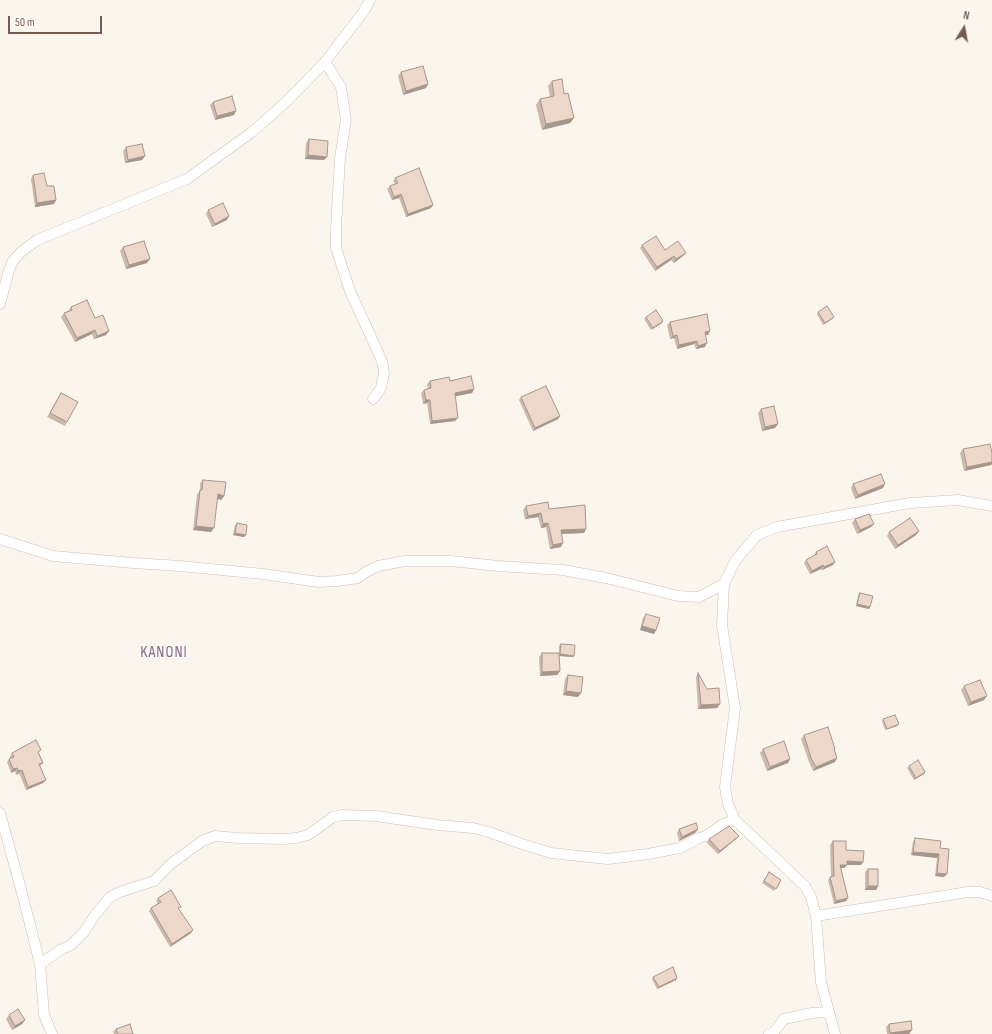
<!DOCTYPE html>
<html>
<head>
<meta charset="utf-8">
<style>
	body { margin:0 }
	#map { position:relative; width:992px; height:1034px; overflow:hidden; background:#fbf6ed; font-family:"Sofia Sans Condensed",sans-serif }
	canvas { display:block }
	.north { position:absolute; left:944px; top:8px; width:40px; height:40px; -webkit-text-stroke:3px #fdfaf3; paint-order:stroke; rotate:11deg; font-size:11px; font-weight:700; line-height:16px; text-align:center; color:#745e52 }
	.north::after { content:''; display:block; margin:auto; width:14px; height:18px; background:#745e52; clip-path:polygon(50% 0,100% 100%,50% 72%,0 100%) }
	.scale { position:absolute; left:8px; top:16px; width:94px; height:18px; box-sizing:border-box; border:2px solid #745e52; border-top:0; padding-left:5px; font-size:12px; line-height:14px; white-space:nowrap; color:#745e52; -webkit-text-stroke:3px #fdfaf3; paint-order:stroke }
</style>
</head>
<body>
<div id="map">
<canvas width="992" height="1034"></canvas>
<div class="north">N</div>
<div class="scale">50 m</div>
</div>
<script>
const ctx = document.querySelector('canvas').getContext('2d');
ctx.lineJoin = 'round';
const toPath = rows => new Path2D(rows.map(r => 'M' + r).join(''));
function stroke(path, color, width, dash) { ctx.strokeStyle = color; ctx.lineWidth = width; ctx.lineCap = dash ? 'butt' : 'round'; ctx.setLineDash(dash || []); ctx.stroke(path); }
function paint(path, color) { ctx.fillStyle = color; ctx.fill(path, 'evenodd'); }
function label(font, color, halo, rows, align = 'center') {
  ctx.font = font + ' "Sofia Sans Condensed",sans-serif'; ctx.lineWidth = 3; ctx.setLineDash([]); ctx.textBaseline = 'middle'; ctx.strokeStyle = halo; ctx.fillStyle = color; for (const [text, x, y, turn = 0] of rows) {
    ctx.save(); ctx.translate(x, y); ctx.rotate((+turn || 0) * Math.PI / 180); ctx.textAlign = isNaN(turn) ? turn : align; if (halo) ctx.strokeText(text, 0, 0); ctx.fillText(text, 0, 0); ctx.restore();
  }
}
const street = toPath([
	[325,62,341,87,346,120,340,158,336,229,336,248,350,291,382,361,384,373,381,388,373,399],
	[0,304,9,270,13,261,21,252,37,240,187,179,252,132,286,102,325,62,364,11,370,0],
	[0,539,53,556,133,563,180,566,263,574,319,582,337,581,358,578,366,572,378,566,405,561,451,561,498,566,563,570,606,578,678,596,699,597,724,584],
	[0,813,22,893,40,964,44,1015,52,1034],
	[816,916,968,892,980,892,992,896],
	[40,964,62,949,71,945,84,932,95,915,110,897,120,892,154,881,172,863,190,850,202,841,215,836,237,838,284,839,296,838,308,835,333,817,342,815,376,816,437,825,473,828,489,832,519,843,551,853,608,859,648,854,680,848,699,838,706,836,723,824,735,820],
	[769,1034,774,1032,784,1019,812,1013,828,1012],
	[835,1034,821,982,816,916,811,897,805,886,735,820,728,804,725,787,735,708,722,625,724,584,735,561,757,535,777,527,910,503,958,500,992,506]
]);
stroke(street, '#ccbeb3', 11);
stroke(street, '#fff', 10);
paint(toPath([
	[401,72,428,84,426,88,403,95,398,76],
	[552,81,564,94,574,118,570,123,542,130,536,105,540,99,550,97,548,86],
	[213,102,234,115,215,120,210,105],
	[309,139,324,160,305,159,306,143],
	[126,147,145,156,142,160,125,163,123,151],
	[33,175,47,186,56,200,54,204,35,207,31,179],
	[395,178,431,208,406,217,399,198,392,200,387,189,390,186,395,184,393,181],
	[208,210,227,220,212,227,206,214],
	[642,245,665,250,683,256,674,263,671,260,655,271,640,248],
	[123,247,147,263,126,269,120,251],
	[71,307,95,318,109,331,106,335,94,339,92,334,75,342,61,317,64,313,68,311],
	[818,312,834,317,832,319,823,325,817,314],
	[646,317,663,321,662,323,651,330,644,319],
	[670,322,708,335,705,335,705,347,696,349,694,344,677,349,674,338,670,339,667,325],
	[430,381,450,381,474,389,472,393,455,396,455,421,430,424,427,403,423,404,421,393,424,390,428,389,427,384],
	[61,393,67,422,65,426,47,417],
	[521,397,558,419,533,431,519,400],
	[761,409,778,424,775,428,762,431,758,413],
	[963,449,992,462,992,464,991,465,964,471,960,453],
	[203,480,224,496,221,500,217,499,211,532,193,530,197,494,200,491,200,483],
	[853,484,883,488,855,499,851,488],
	[526,506,549,509,586,529,584,533,561,534,561,547,550,549,546,527,541,528,538,517,525,519,523,510],
	[855,519,871,527,857,534,852,523],
	[237,523,244,537,233,535,235,525],
	[919,531,916,535,895,549,887,536,889,532],
	[816,552,833,565,822,570,821,569,810,574,804,563,806,560,814,556],
	[860,593,870,607,869,609,856,606,858,595],
	[646,614,656,630,654,634,640,630,643,618],
	[561,644,574,656,573,657,559,656,560,671,557,675,540,676,539,657,542,653,559,653,559,646],
	[698,673,717,708,698,709,696,677],
	[568,675,578,697,563,695,565,679],
	[964,686,984,700,968,706,961,690],
	[883,719,897,726,885,730,882,721],
	[804,735,835,749,834,750,835,762,813,771,809,762,801,739],
	[763,749,790,759,788,763,767,771,760,753],
	[12,753,39,753,43,763,40,766,43,783,26,790,19,773,16,775,15,771,11,773,7,762,9,759,10,758,10,757],
	[909,766,924,774,914,780,907,768],
	[679,829,698,829,695,833,679,841,677,833],
	[739,836,736,839,718,854,707,843,709,839],
	[915,838,940,848,944,877,935,876,937,858,911,855,913,842],
	[833,841,863,862,861,865,847,865,844,868,841,868,848,898,846,901,834,904,828,880,830,877,831,876,830,845],
	[868,869,878,886,876,890,865,890,865,872],
	[769,872,781,880,774,891,762,883],
	[158,898,179,909,191,933,170,947,149,911,151,908,158,903,156,901],
	[653,977,676,980,657,989,652,979],
	[9,1015,25,1020,22,1024,12,1030,6,1019],
	[889,1024,912,1030,909,1034,887,1034,886,1027],
	[116,1029,133,1034,114,1034,113,1032]
]), '#ccb9ac');
paint(toPath([
	[428,84,426,88,403,95,406,91],
	[236,111,234,115,215,120,217,116],
	[574,118,570,123,542,130,546,124],
	[308,155,327,157,324,160,305,159],
	[145,156,142,160,125,163,128,160],
	[401,194,399,198,392,200,394,197],
	[56,200,54,204,35,207,37,203],
	[433,205,431,208,406,217,408,214],
	[229,216,227,220,212,227,215,224],
	[686,253,683,256,674,263,676,259],
	[674,256,671,260,655,271,657,267],
	[150,259,147,263,126,269,129,265],
	[834,317,832,319,823,325,825,323],
	[663,321,662,323,651,330,653,328],
	[95,330,92,334,75,342,77,338],
	[109,331,106,335,94,339,97,336],
	[710,331,708,335,702,335,705,332],
	[677,335,674,338,670,339,673,336],
	[697,341,694,344,677,349,679,345],
	[707,343,705,347,696,349,698,346],
	[474,389,472,393,452,397,455,393],
	[426,400,430,400,427,403,423,404],
	[560,416,558,419,533,431,535,428],
	[458,418,455,421,430,424,432,421],
	[778,424,775,428,762,431,765,427],
	[992,462,992,464,991,465,964,471,967,467],
	[885,484,883,488,855,499,858,495],
	[218,494,224,496,221,500,215,498],
	[541,513,538,517,525,519,528,516],
	[548,523,546,527,541,528,543,524],
	[874,524,871,527,857,534,860,530],
	[196,526,214,528,211,532,193,530],
	[586,529,584,533,558,534,561,530],
	[919,531,916,535,895,549,898,545],
	[235,533,246,535,244,537,233,535],
	[563,543,561,547,550,549,553,545],
	[835,562,833,565,822,570,824,567],
	[823,565,821,569,810,574,812,571],
	[857,604,870,607,869,609,856,606],
	[642,626,656,630,654,634,640,630],
	[560,654,574,656,573,657,559,656],
	[560,671,557,675,540,676,542,672],
	[566,691,581,693,578,697,563,695],
	[987,696,984,700,968,706,971,702],
	[720,704,717,708,698,709,701,705],
	[899,724,897,726,885,730,887,729],
	[837,758,835,762,813,771,816,767],
	[790,759,788,763,767,771,770,767],
	[17,768,15,771,11,773,13,769],
	[22,770,19,773,16,775,18,771],
	[925,772,924,774,914,780,916,778],
	[46,780,43,783,26,790,28,787],
	[698,829,695,833,679,841,682,837],
	[739,836,736,839,718,854,720,851],
	[913,852,939,854,937,858,911,855],
	[847,861,863,862,861,865,847,865,844,868,838,868,840,865],
	[937,873,947,874,944,877,935,876],
	[868,886,878,886,876,890,865,890],
	[848,898,846,901,834,904,836,901],
	[193,930,191,933,170,947,172,944],
	[677,978,676,980,657,989,659,987],
	[25,1020,22,1024,12,1030,15,1026],
	[912,1030,909,1034,890,1034,890,1033]
]), '#a6968c');
const building = toPath([
	[423,66,428,84,406,91,401,72,423,66],
	[562,79,564,94,568,93,574,118,546,124,540,99,554,96,552,81,562,79],
	[232,96,236,111,217,116,213,102,232,96],
	[309,139,328,141,327,157,308,155,309,139],
	[142,144,145,156,128,160,126,147,142,144],
	[419,168,433,205,408,214,401,194,394,197,390,186,398,183,395,178,419,168],
	[44,173,47,186,54,186,56,200,37,203,33,175,44,173],
	[223,203,229,216,215,224,208,210,223,203],
	[656,236,665,250,678,241,686,253,676,259,674,256,657,267,642,245,656,236],
	[144,241,150,259,129,265,123,247,144,241],
	[87,300,95,318,103,315,109,331,97,336,95,330,77,338,64,313,72,310,71,307,87,300],
	[827,306,834,317,825,323,818,312,827,306],
	[656,310,663,321,653,328,646,317,656,310],
	[707,314,710,331,705,332,707,343,698,346,697,341,679,345,677,335,673,336,670,322,707,314],
	[471,376,474,389,455,393,458,418,432,421,430,400,426,400,424,390,431,388,430,381,449,377,450,381,471,376],
	[546,386,560,416,535,428,521,397,546,386],
	[61,393,78,402,67,422,50,413,61,393],
	[774,406,778,424,765,427,761,409,774,406],
	[990,444,992,453,992,462,967,467,963,449,990,444],
	[881,474,885,484,858,495,853,484,881,474],
	[203,480,226,482,224,496,218,494,214,528,196,526,200,490,202,490,203,480],
	[548,502,549,509,585,505,586,529,561,530,563,543,553,545,548,523,543,524,541,513,528,516,526,506,548,502],
	[869,514,874,524,860,530,855,519,869,514],
	[910,518,919,531,898,545,889,532,910,518],
	[237,523,247,525,246,535,235,533,237,523],
	[827,546,835,562,824,567,823,565,812,571,806,560,817,554,816,552,827,546],
	[860,593,873,596,870,607,857,604,860,593],
	[646,614,660,618,656,630,642,626,646,614],
	[561,644,575,645,574,656,560,654,561,644],
	[542,653,559,653,560,671,542,672,542,653],
	[698,673,707,689,719,688,720,704,701,705,698,673],
	[568,675,583,677,581,693,566,691,568,675],
	[980,680,987,696,971,702,964,686,980,680],
	[895,715,899,724,887,729,883,719,895,715],
	[828,727,835,749,834,749,837,758,816,767,811,758,804,735,828,727],
	[36,740,41,750,38,752,43,763,39,764,46,780,28,787,22,770,18,771,17,768,13,769,9,759,14,757,12,753,36,740],
	[784,741,790,759,770,767,763,749,784,741],
	[918,760,925,772,916,778,909,766,918,760],
	[696,823,698,829,682,837,679,829,696,823],
	[729,826,739,836,720,851,709,839,729,826],
	[915,838,941,841,940,848,949,849,947,874,937,873,939,854,913,852,915,838],
	[833,841,846,841,846,850,864,851,863,862,847,861,847,865,840,865,848,898,836,901,830,877,834,876,833,841],
	[868,869,878,869,878,886,868,886,868,869],
	[769,872,781,880,776,889,764,881,769,872],
	[171,890,181,907,178,908,193,930,172,944,151,908,161,902,158,898,171,890],
	[673,967,677,978,659,987,653,977,673,967],
	[18,1009,25,1020,15,1026,9,1015,18,1009],
	[911,1021,912,1030,890,1033,889,1024,911,1021],
	[130,1024,133,1034,118,1034,116,1029,130,1024]
]);
paint(building, '#edd7c8');
stroke(building, '#a6968c', 1);
ctx.letterSpacing = '1px';
label('16px', '#836a8e', '#fdfaf3', [
	["KANONI",164,653]
]);
ctx.letterSpacing = '0px';
</script>
</body>
</html>
